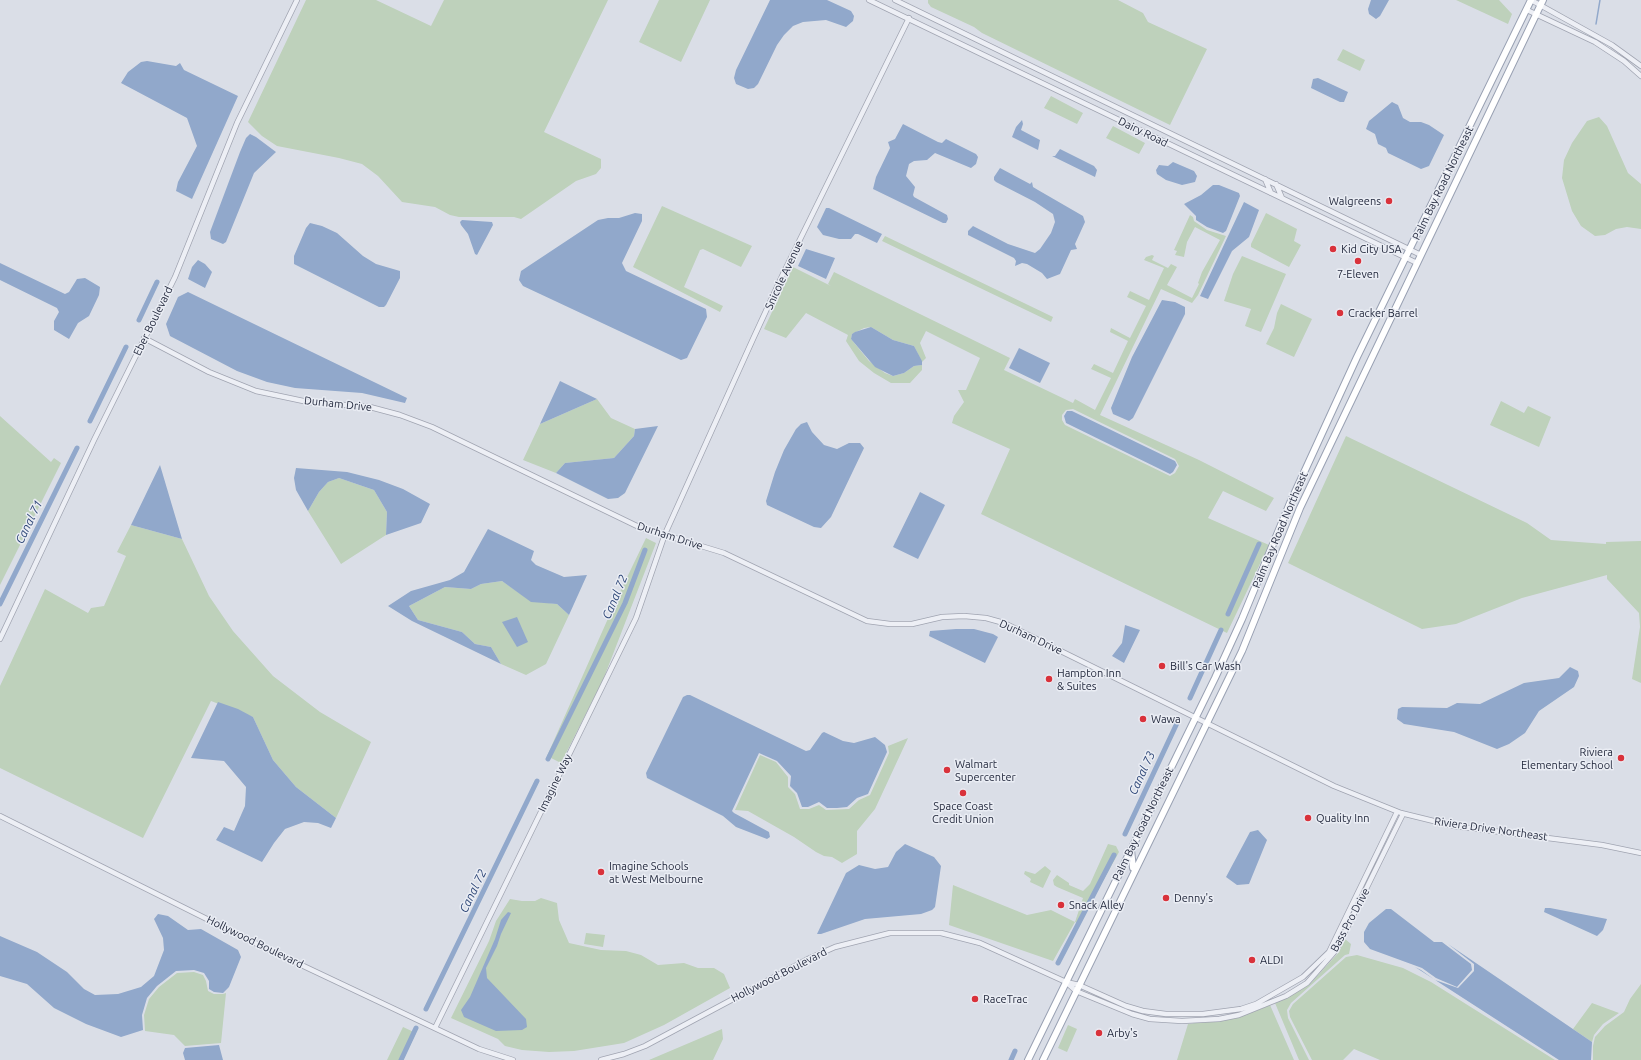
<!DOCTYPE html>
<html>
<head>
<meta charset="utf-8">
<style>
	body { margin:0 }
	canvas { display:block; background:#dadee7 }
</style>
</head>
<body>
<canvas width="1641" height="1060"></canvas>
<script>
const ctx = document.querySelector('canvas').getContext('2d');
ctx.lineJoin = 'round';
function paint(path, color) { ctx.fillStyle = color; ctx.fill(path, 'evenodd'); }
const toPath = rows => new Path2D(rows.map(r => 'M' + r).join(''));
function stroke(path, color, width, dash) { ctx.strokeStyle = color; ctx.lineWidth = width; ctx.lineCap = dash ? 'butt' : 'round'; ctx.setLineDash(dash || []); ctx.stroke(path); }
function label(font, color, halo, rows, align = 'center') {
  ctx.font = font + ' Ubuntu,sans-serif'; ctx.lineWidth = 3; ctx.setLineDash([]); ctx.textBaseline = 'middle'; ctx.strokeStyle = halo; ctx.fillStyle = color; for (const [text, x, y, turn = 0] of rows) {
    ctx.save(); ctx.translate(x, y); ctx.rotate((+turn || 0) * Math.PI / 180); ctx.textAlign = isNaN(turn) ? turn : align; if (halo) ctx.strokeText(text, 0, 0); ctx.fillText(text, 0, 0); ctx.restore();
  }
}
paint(toPath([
	[306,0,376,0,431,26,444,0,608,0,544,132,601,159,601,168,596,174,576,181,521,219,514,217,459,217,450,215,435,207,402,202,378,176,362,164,339,158,277,146,262,136,248,122],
	[659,0,710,0,681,62,639,42],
	[928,0,1118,0,1143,13,1148,22,1207,49,1170,125,982,33,974,27,931,7,928,3],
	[1456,0,1499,0,1512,14,1508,24],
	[1343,49,1365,60,1360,71,1337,60],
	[1051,96,1083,113,1077,124,1044,108],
	[1599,117,1607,126,1628,173,1641,184,1641,229,1627,227,1616,229,1605,235,1595,236,1581,226,1572,211,1562,178,1564,160,1572,143,1587,121],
	[1113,126,1145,143,1139,154,1106,138],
	[662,206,752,246,741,267,703,249,700,250,684,287,723,306,720,312,633,267],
	[1266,213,1297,229,1294,241,1301,245,1289,267,1251,247,1251,244],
	[1190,215,1193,217,1194,221,1207,230,1226,236,1198,295,1192,303,1161,289,1100,415,1199,460,1274,498,1266,511,1223,491,1208,518,1269,545,1227,633,981,514,1010,449,952,423,954,416,964,402,958,390,966,390,980,358,926,331,920,343,926,358,922,362,914,346,893,340,871,327,864,328,852,334,851,339,869,361,885,373,893,376,904,373,914,366,922,365,922,370,910,383,891,383,874,373,859,361,846,341,848,335,806,313,786,338,764,329,793,267,831,286,828,284,834,272,1010,358,1004,370,1073,403,1075,399,1095,410,1111,378,1091,369,1094,364,1113,373,1128,341,1110,332,1111,328,1130,338,1146,306,1127,297,1130,291,1149,300,1164,268,1144,260,1146,257,1152,255,1154,256,1152,260,1168,268,1171,264,1177,267,1167,285,1192,298,1199,284,1198,283,1202,272,1220,240,1195,227,1187,242,1184,257,1175,255,1177,251,1174,250],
	[1073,409,1175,459,1179,466,1175,473,1170,476,1065,425,1062,420,1062,415,1066,410],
	[885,236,1053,317,1051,322,882,241],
	[1242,256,1286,274,1261,332,1245,326,1251,309,1224,301,1233,274],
	[1281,304,1312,319,1294,357,1266,344,1274,328,1277,313],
	[597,399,611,418,635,429,634,436,614,458,565,463,556,473,523,460,540,424],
	[1501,401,1524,413,1528,406,1551,417,1539,447,1490,425],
	[0,416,51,462,54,458,61,463,0,585],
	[1346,436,1527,523,1551,540,1606,544,1606,542,1641,541,1641,683,1632,679,1640,627,1639,613,1607,579,1607,575,1522,598,1456,624,1422,629,1288,563],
	[339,478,374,490,387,512,386,535,341,564,308,511,319,492,328,482],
	[131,525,182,539,209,596,233,631,273,676,320,712,371,742,336,818,296,787,273,760,253,717,211,701,143,838,0,768,0,686,45,589,88,613,91,608,104,606,126,556,117,552],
	[646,538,656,543,603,680,561,763,547,756,618,596],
	[502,581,531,601,557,604,569,615,546,664,526,675,501,664,491,647,475,644,462,632,418,620,409,606,445,587,471,589,481,584],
	[908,738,875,809,857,831,857,854,842,863,832,857,824,856,816,852,794,837,748,811,735,810,760,755,776,762,788,777,788,787,795,794,800,809,809,809,819,805,826,810,849,809,859,800,870,795,889,753,888,746],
	[1108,844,1116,846,1119,852,1079,924,1075,922,1053,961,949,925,953,885,1027,915,1051,910,1075,922,1083,898,1057,887,1054,885,1053,880,1057,875,1069,883,1069,885,1083,891,1090,884],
	[1045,866,1051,871,1043,888,1030,882,1031,879,1024,874,1025,871,1035,874],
	[541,898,557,903,559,920,569,943,601,950,626,951,641,955,658,965,684,963,698,968,714,968,724,974,730,988,664,1025,624,1043,574,1051,549,1052,522,1050,505,1046,498,1039,451,1018,489,941,496,921,510,899,522,901,535,901],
	[586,933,605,935,603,947,584,944],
	[1345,939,1351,944,1349,954,1345,955,1291,1003,1287,1010,1288,1018,1309,1060,1299,1060,1275,1003,1287,998,1309,985,1339,952],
	[1357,955,1403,968,1431,982,1555,1060,1380,1060,1354,1049,1343,1060,1312,1060,1290,1017,1289,1011,1293,1004,1346,957],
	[194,972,203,975,206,981,208,991,214,994,223,994,226,993,221,1043,185,1046,174,1035,145,1031,144,1015,149,999,159,987,177,973],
	[1641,984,1641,1060,1593,1060,1593,1046,1595,1037,1605,1026,1624,1012,1630,999],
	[1592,1003,1619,1013,1603,1024,1594,1035,1592,1042,1573,1029],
	[1270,1005,1294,1060,1177,1060,1188,1024,1239,1017],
	[1068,1025,1077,1029,1067,1052,1058,1048],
	[403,1027,416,1033,403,1060,387,1060],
	[722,1029,723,1039,713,1060,649,1060]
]), '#bed1bb');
paint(toPath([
	[770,0,827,0,851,11,854,16,853,21,846,27,826,20,803,22,793,26,784,35,777,45,758,84,754,88,748,89,736,84,734,78,736,70],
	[1371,0,1389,0,1380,16,1376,19,1369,14,1368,9],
	[147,61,176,66,180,63,184,70,238,96,192,199,176,191,178,182,197,146,187,118,121,83,128,72,141,62],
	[1318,78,1348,92,1344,102,1340,102,1311,88,1313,79],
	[1392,102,1398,105,1403,118,1410,122,1421,122,1429,125,1444,135,1429,166,1421,169,1388,153,1386,148,1378,144,1375,134,1366,129,1369,121],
	[1022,120,1023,124,1021,130,1040,140,1038,150,1012,137,1016,127],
	[903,124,938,142,942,143,946,139,976,154,978,157,976,164,971,168,935,153,927,160,914,161,909,164,906,176,915,187,913,195,914,197,947,215,948,219,946,223,943,223,873,189,876,177,890,148,888,142,895,139],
	[250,134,256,137,276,152,254,173,226,242,223,244,211,239,210,232,240,152,246,138],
	[1060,149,1094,166,1097,170,1095,177,1052,156,1055,156],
	[1173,162,1194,171,1197,176,1195,182,1182,185,1166,180,1157,174,1156,170,1159,165,1168,166],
	[1000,168,1030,184,1032,182,1033,187,1038,190,1083,216,1085,222,1075,244,1077,249,1071,250,1060,274,1047,279,1042,273,1027,264,1022,263,1015,266,1016,261,1014,258,968,235,968,231,973,226,1008,244,1035,253,1040,249,1051,233,1055,222,1053,214,1035,202,996,182,994,180,994,177],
	[1213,185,1219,185,1239,193,1240,196,1226,231,1223,233,1207,227,1196,220,1196,216,1184,204,1201,195],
	[1244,202,1259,210,1249,237,1232,251,1208,299,1200,296],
	[826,208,829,208,882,234,877,243,858,234,855,234,851,239,839,239,823,235,817,227],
	[635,213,642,214,642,221,622,263,626,271,706,309,707,317,687,358,681,360,523,286,519,280,521,271,598,220,608,218,619,218],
	[462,220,492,222,493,225,477,255,475,254,468,234,461,225,460,222],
	[310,223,322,226,337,233,363,256,376,264,400,271,400,278,386,305,384,307,379,307,294,264,294,256,306,228],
	[806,249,835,258,826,279,798,266],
	[198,260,205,264,212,272,205,288,188,279,192,267],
	[0,263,65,294,69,292,77,279,85,278,100,287,99,295,89,316,78,323,69,339,54,330,54,321,59,312,57,308,0,280],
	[188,292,407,398,405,403,362,393,295,388,267,382,237,371,170,336,166,324,178,297],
	[1162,300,1175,302,1185,307,1185,314,1133,418,1129,421,1113,414,1111,408,1132,357],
	[871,327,893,340,914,346,922,361,922,365,914,366,904,373,893,376,875,367,851,339,852,334,855,332],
	[1019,348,1050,363,1040,383,1009,368],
	[560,381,597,399,540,424],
	[1067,411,1072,411,1175,461,1177,465,1173,472,1170,474,1066,423,1064,416],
	[807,422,812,432,824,445,837,449,849,443,860,443,864,448,831,517,821,528,814,527,767,505,766,501,775,472,784,450,796,429,801,424],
	[658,426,625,493,618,498,608,499,556,473,565,463,614,458,634,436,635,429],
	[160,465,182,539,131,525],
	[296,468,347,472,379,480,403,489,430,504,421,523,386,535,387,512,374,490,339,478,328,482,319,492,308,511,296,490,294,478],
	[920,492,945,505,918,559,893,547],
	[488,529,534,551,531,560,536,565,564,577,587,575,569,615,557,604,531,602,502,581,481,584,471,589,445,587,409,606,418,620,462,632,475,644,491,647,501,664,412,621,388,606,411,591,450,580,464,572],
	[517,617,528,642,517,647,502,622],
	[1125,625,1140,630,1124,663,1112,656,1122,643],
	[956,629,974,629,993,634,998,637,985,663,929,636,930,631],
	[1570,667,1578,671,1579,676,1574,687,1539,711,1525,733,1509,744,1497,749,1454,732,1404,724,1397,719,1398,709,1402,707,1447,708,1457,703,1480,704,1524,683,1559,678],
	[687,695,690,695,806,751,810,750,822,733,824,732,843,741,854,743,875,737,885,745,887,752,868,794,857,798,847,807,837,808,827,808,819,802,808,807,802,807,797,793,790,786,791,776,777,761,759,753,732,811,734,813,769,832,770,837,767,839,736,827,723,816,647,778,646,773,683,697],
	[218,702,238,709,253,717,273,760,296,787,336,818,331,828,318,823,304,822,285,829,274,843,262,862,216,840,224,827,234,831,245,806,246,787,224,761,191,758],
	[1258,830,1267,840,1249,884,1237,885,1226,877,1250,832],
	[905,844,934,857,941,866,935,907,932,910,921,914,865,919,821,934,817,934,846,873,859,865,875,869,888,867,896,852],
	[1545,908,1550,908,1607,919,1603,930,1597,936,1544,912],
	[1386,909,1391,909,1434,942,1442,942,1471,964,1472,970,1457,987,1436,978,1422,968,1370,949,1364,942,1364,932,1369,923],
	[508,912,511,913,501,934,497,946,486,968,487,978,526,1019,527,1027,522,1030,496,1031,464,1017,461,1010,470,997,495,939,501,920],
	[158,914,168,916,188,930,201,929,238,950,241,957,229,987,223,993,214,992,209,989,209,981,204,973,194,970,176,971,157,986,147,998,142,1015,143,1030,121,1037,86,1024,54,1008,27,984,0,976,0,936,37,952,67,972,84,989,95,995,118,994,141,987,154,976,164,950,163,938,154,919],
	[1448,944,1592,1042,1591,1060,1559,1060,1415,967,1421,970,1435,980,1458,988,1474,971,1474,964],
	[219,1045,223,1060,185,1060,183,1053,185,1048]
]), '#91a8cb');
stroke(toPath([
	[1596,24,1600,0]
]), '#91a8cb', 1.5);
stroke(toPath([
	[139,320,157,282],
	[90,421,126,347],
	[0,604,77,448],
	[1228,614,1259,544],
	[1190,698,1221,630],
	[548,759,625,603,645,550],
	[1125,834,1178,721],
	[1058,963,1114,855],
	[426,1009,537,781],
	[401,1060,416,1028],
	[1011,1060,1015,1051]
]), '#91a8cb', 5);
const minor = toPath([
	[869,0,1417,263],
	[895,0,1421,255],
	[1531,0,1612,45,1641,66],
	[1527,10,1595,42,1624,61,1641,76],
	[1265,179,1271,193],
	[1276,184,1282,198],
	[144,338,209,372,256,391,308,402,370,407,400,415,432,427,639,527,724,553,867,621,890,624,912,624,942,617,964,616,986,618,1004,623,1334,786,1401,813,1454,826,1602,845,1641,853],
	[0,639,94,440,175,277,237,123,297,0],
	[0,816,259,945,479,1049,513,1060],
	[1067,983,1076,991,1132,1014,1150,1019,1182,1021,1219,1019,1239,1015,1286,996,1307,983,1336,950,1403,814],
	[435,1028,636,618,665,534,753,339,783,274,909,18],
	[601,1060,624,1054,645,1046,810,958,835,947,890,933,941,933,980,943,1066,982,1079,985,1126,1006,1143,1011,1166,1014,1203,1014,1241,1009,1256,1004,1303,977,1329,952,1397,812]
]);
const major = toPath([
	[1131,850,1133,868],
	[1028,1060,1215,678,1242,619,1290,503,1357,357,1531,0],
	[1043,1060,1242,651,1300,508,1543,0]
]);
stroke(minor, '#a0a4b1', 6);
stroke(major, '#99a1b3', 8);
stroke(minor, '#edeff5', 4.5);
stroke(major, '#fff', 6);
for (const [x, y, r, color] of [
	[1389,201,4,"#d9323b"],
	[1333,249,4,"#d9323b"],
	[1358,261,4,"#d9323b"],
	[1340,313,4,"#d9323b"],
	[1162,666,4,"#d9323b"],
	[1049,679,4,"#d9323b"],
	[1143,719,4,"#d9323b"],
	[1621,758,4,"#d9323b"],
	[947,770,4,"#d9323b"],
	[963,793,4,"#d9323b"],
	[1308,818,4,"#d9323b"],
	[601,872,4,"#d9323b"],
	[1166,898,4,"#d9323b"],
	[1061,905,4,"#d9323b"],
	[1252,960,4,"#d9323b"],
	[975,999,4,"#d9323b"],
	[1099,1033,4,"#d9323b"]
]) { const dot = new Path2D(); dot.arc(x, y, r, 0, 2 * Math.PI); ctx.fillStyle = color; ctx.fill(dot); stroke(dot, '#eaedf4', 1.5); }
label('11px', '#242a3e', '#eaedf4', [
	["Dairy Road",1143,132,26],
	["Palm Bay Road Northeast",1443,183,-64],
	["Snicole Avenue",784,275,-65],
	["Eber Boulevard",153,321,-64],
	["Durham Drive",338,404,6],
	["Palm Bay Road Northeast",1280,530,-67],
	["Durham Drive",670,536,18],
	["Durham Drive",1031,637,25],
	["Imagine Way",555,783,-64],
	["Palm Bay Road Northeast",1143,824,-64],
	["Riviera Drive Northeast",1491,829,8],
	["Bass Pro Drive",1350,920,-62],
	["Hollywood Boulevard",255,942,26],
	["Hollywood Boulevard",779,975,-27]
]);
label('11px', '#242a3e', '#eaedf4', [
	["Walgreens",1381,201,"right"],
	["Kid City USA",1341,249],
	["7-Eleven",1358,274,"center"],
	["Cracker Barrel",1348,313],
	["Bill's Car Wash",1170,666],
	["Hampton Inn",1057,673],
	["& Suites",1057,686],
	["Wawa",1151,719],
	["Riviera",1613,752,"right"],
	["Elementary School",1613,765,"right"],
	["Walmart",955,764],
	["Supercenter",955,777],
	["Space Coast",963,806,"center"],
	["Credit Union",963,819,"center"],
	["Quality Inn",1316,818],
	["Imagine Schools",609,866],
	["at West Melbourne",609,879],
	["Denny's",1174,898],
	["Snack Alley",1069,905],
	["ALDI",1260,960],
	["RaceTrac",983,999],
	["Arby's",1107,1033]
], 'left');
label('italic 12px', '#2b4475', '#eaedf4', [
	["Canal 71",29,522,-64],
	["Canal 72",615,597,-67],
	["Canal 73",1142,773,-65],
	["Canal 72",473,891,-64]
]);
</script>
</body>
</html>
